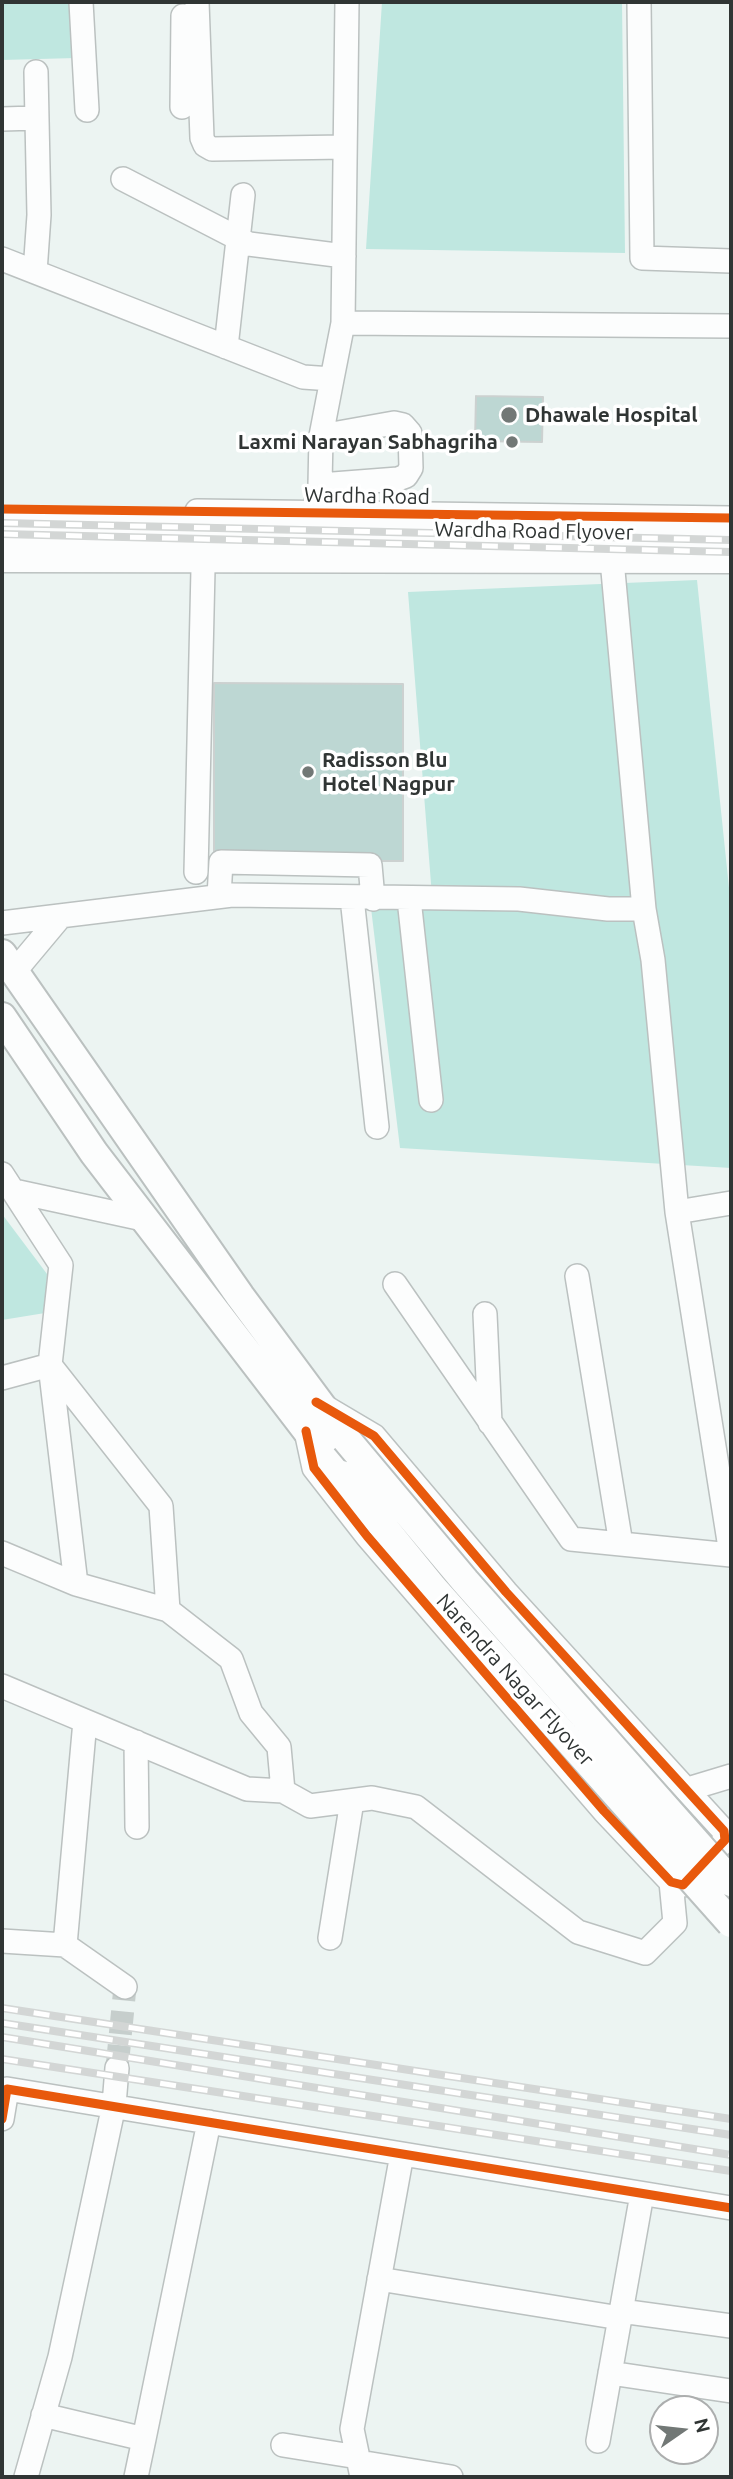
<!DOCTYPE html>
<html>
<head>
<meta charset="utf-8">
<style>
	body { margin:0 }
	#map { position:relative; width:733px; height:2479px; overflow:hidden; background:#ecf4f2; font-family:Ubuntu,sans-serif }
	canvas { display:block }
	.frame { position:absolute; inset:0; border:4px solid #303534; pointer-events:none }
	.north { position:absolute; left:649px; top:2395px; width:70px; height:70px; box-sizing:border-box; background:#fff; border:2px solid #acaeae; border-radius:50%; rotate:76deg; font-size:19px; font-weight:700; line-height:28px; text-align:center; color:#303534 }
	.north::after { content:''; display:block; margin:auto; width:24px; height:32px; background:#727876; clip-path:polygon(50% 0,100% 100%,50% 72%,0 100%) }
</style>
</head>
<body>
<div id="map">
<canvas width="733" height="2479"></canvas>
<div class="frame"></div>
<div class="north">N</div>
</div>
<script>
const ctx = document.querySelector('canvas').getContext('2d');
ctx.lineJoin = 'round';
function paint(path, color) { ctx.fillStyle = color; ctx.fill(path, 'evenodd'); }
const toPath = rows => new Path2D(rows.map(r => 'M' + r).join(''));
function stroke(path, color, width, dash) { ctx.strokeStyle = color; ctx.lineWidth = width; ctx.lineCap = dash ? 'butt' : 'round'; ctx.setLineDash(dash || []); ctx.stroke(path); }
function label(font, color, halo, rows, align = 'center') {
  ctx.font = font + ' Ubuntu,sans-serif'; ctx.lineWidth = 7; ctx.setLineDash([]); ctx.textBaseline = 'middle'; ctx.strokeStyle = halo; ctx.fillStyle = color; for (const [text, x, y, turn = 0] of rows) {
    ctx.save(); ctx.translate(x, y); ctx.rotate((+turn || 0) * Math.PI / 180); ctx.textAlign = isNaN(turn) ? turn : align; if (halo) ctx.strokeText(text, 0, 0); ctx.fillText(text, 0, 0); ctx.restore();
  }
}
paint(toPath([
	[2,2,76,2,76,58,2,60],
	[382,2,622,2,625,253,366,249],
	[697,580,731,907,731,1168,400,1148,371,908,432,896,408,592],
	[2,1214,47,1274,45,1313,2,1320]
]), '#bfe7e0');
const building = toPath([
	[476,396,543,397,542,442,475,441,476,396],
	[214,683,403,684,403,861,214,861,214,683]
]);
paint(building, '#bdd7d3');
stroke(building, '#ccd1d0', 2);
stroke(toPath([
	[117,2068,125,1987]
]), '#c6cecc', 23, [23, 11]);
const minor = toPath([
	[81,2,87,110],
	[197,2,202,138,205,145,212,149,345,147],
	[639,2,642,258,731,261],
	[182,107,183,16],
	[2,119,36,118],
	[123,179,249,244,344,256],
	[2,259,303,377,332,379,321,436,320,485,313,513],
	[35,272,39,215,36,72],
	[343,323,731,326],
	[226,347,243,195],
	[332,379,343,323,347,2],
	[320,485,398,479,406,476,411,468,410,433,403,425,394,423,321,436],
	[197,511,731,518],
	[613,571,644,909,653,960,677,1212],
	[196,872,203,569],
	[219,896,221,862,370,865,373,899],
	[352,898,377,1127],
	[409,899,431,1100],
	[2,923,232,895,519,899,608,909,644,909],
	[14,972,60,917],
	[2,1174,61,1265,50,1365,76,1584],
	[14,1191,143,1219],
	[731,1203,677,1212,731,1554],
	[577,1276,621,1544],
	[395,1284,571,1539,731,1555],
	[485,1314,490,1423],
	[2,1378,50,1365],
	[306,1431,314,1468,367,1536,604,1811,671,1882,683,1885,725,1840,724,1831,506,1592,374,1436,325,1407],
	[2,1553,76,1584,168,1610,161,1506,50,1365],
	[168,1610,231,1659,251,1713,279,1747,283,1791,310,1806,372,1798,416,1807,578,1932,645,1953,675,1923,671,1882],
	[2,1686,247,1789,283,1791],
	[136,1742,137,1827],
	[688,1789,731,1776],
	[330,1938,352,1801],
	[2,1941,65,1945,85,1721],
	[65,1945,125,1987],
	[2,2119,7,2089,731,2208],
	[379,2279,620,2318],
	[621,2311,731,2326],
	[610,2373,731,2391],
	[43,2415,144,2439,209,2122],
	[598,2441,642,2194],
	[283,2445,358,2457],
	[359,2462,451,2477],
	[26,2477,60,2357,114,2105,117,2068],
	[136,2477,144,2439],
	[362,2477,352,2429,402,2154]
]);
const major = toPath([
	[2,954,240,1296,346,1439],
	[2,1017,94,1153,341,1475]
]);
const highway = toPath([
	[2,524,731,535],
	[2,556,731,557]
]);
stroke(minor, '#bbc1c0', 26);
stroke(major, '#bbc1c0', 32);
stroke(highway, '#bbc1c0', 35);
stroke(minor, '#fcfdfd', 23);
stroke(major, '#fcfdfd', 28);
stroke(highway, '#fcfdfd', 32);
const rail = toPath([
	[2,523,731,540],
	[2,534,731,552],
	[2,2008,731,2119],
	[2,2023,731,2135],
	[2,2037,731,2155],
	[2,2059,731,2171]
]);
stroke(rail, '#d3d6d5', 8);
stroke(rail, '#fff', 5, [16]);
const majorBridge = toPath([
	[346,1439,465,1581,731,1882],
	[341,1475,433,1588,731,1923]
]);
stroke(majorBridge, '#bbc1c0', 32, []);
stroke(majorBridge, '#fcfdfd', 28);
stroke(toPath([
	[2,509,731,518],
	[306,1431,314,1468,367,1536,604,1811,671,1882,683,1885,725,1840,724,1831,506,1592,374,1436,316,1402],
	[2,2119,7,2089,731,2208]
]), '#e8590c', 9);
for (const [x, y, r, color] of [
	[509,415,9,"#727876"],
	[512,442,7,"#727876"],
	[308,772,7,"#727876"]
]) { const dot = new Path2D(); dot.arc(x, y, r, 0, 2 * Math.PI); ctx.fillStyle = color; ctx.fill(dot); stroke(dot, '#fff', 2.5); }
label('bold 21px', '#303534', '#fff', [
	["Dhawale Hospital",525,415],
	["Laxmi Narayan Sabhagriha",498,442,"right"],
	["Radisson Blu",322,760],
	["Hotel Nagpur",322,784]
], 'left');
label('21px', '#303534', '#fff', [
	["Wardha Road",367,496,1],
	["Wardha Road Flyover",534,531,1],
	["Narendra Nagar Flyover",515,1680,48]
]);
</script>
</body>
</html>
